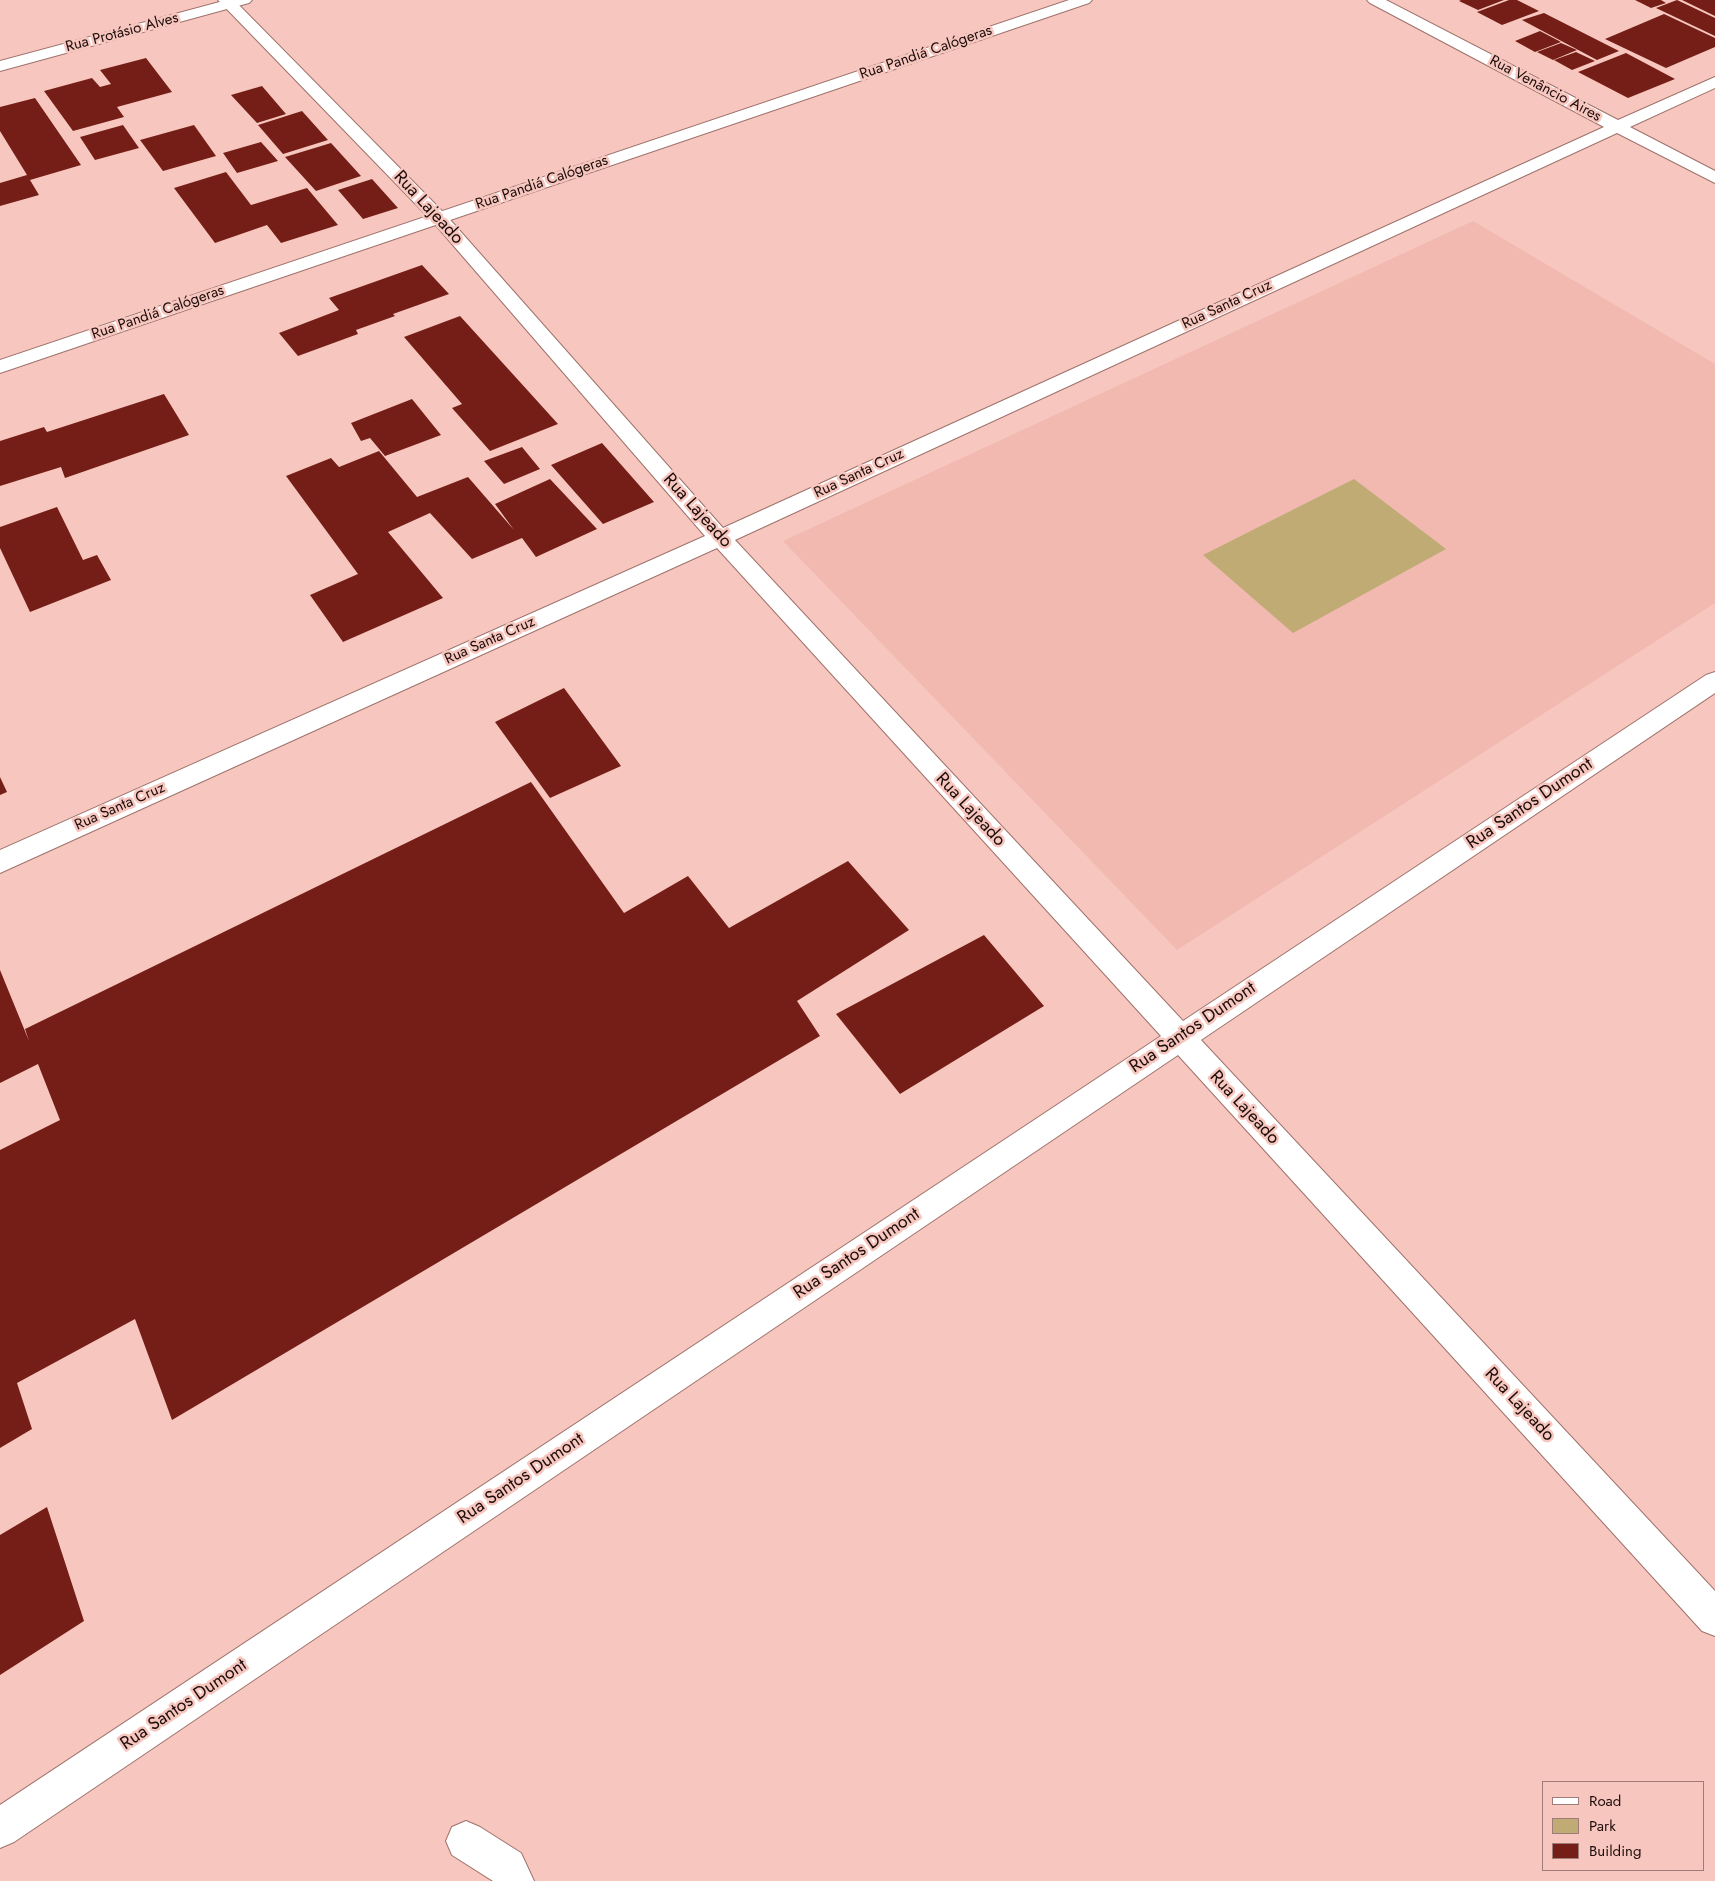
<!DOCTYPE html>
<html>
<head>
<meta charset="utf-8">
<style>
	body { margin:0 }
	#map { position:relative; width:1715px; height:1881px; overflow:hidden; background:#f7c7bf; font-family:Jost,sans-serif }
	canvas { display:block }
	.legend { position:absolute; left:1542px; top:1781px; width:162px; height:90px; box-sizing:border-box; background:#f7c7bf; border:1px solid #9f7c77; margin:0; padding:6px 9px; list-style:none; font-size:15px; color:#1c0c0a }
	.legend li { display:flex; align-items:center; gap:10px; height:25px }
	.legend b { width:25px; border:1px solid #9f7c77 }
</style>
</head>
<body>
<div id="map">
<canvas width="1715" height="1881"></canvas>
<ul class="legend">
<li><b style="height:6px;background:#fff"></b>Road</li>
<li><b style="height:14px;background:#c0ab75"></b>Park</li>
<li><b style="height:14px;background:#751e17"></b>Building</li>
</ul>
</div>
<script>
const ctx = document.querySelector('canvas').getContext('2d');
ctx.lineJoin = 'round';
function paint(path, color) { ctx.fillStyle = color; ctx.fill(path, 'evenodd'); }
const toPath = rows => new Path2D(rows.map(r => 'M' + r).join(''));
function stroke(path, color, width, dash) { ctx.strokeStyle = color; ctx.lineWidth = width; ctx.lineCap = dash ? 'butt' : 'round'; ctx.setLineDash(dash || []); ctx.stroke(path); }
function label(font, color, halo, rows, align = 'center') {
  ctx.font = font + ' Jost,sans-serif'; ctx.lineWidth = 5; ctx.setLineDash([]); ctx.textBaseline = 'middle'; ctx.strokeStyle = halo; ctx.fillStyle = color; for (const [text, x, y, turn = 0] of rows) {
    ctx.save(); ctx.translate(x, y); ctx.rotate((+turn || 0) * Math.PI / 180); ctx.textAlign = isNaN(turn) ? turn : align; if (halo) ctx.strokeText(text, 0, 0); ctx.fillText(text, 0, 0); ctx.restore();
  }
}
paint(toPath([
	[1473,221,1715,364,1715,603,1177,950,783,541]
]), '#f1b9b0');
paint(toPath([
	[1354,479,1446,549,1293,633,1203,555]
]), '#c0ab75');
paint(toPath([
	[1461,0,1504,0,1478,10,1459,1],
	[1509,0,1517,0,1539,11,1502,25,1477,12],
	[1635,0,1661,0,1666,3,1651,8],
	[1677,0,1715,18,1715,36,1656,8],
	[1682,0,1715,0,1715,16],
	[1544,13,1619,51,1597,60,1522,20],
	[1664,14,1715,38,1715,47,1666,68,1605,39],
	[1540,31,1561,42,1535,52,1515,41],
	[1561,43,1577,50,1553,60,1537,52],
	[1576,52,1595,61,1572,70,1554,60],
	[1626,53,1675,79,1628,98,1578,72],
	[146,58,172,92,117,107,124,117,73,131,44,91,92,78,100,87,111,84,100,70],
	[262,86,286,114,257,123,231,95],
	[35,98,81,165,30,180,39,195,0,206,0,183,27,175,0,131,0,107],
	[302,111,328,140,283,154,258,125],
	[123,125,139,148,95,160,80,137],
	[194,125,216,156,163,171,140,140],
	[261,142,278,161,237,173,223,153],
	[331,143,361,176,316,191,285,157],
	[226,172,251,205,307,188,338,225,281,243,267,225,215,243,174,188],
	[372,179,398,208,363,219,338,190],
	[422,265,449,294,393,314,395,316,356,330,358,334,298,356,279,333,339,310,329,298],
	[460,316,520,382,558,424,490,451,452,408,462,404,404,337],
	[164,394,189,435,65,478,61,467,0,486,0,441,44,427,47,432],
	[412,399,441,435,385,456,370,438,361,441,351,423],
	[602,443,654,502,603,524,551,465],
	[522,447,540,469,504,484,484,461],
	[379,451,417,497,468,477,514,530,495,504,550,479,597,529,536,557,522,538,472,559,430,513,388,532,443,598,343,642,310,595,358,574,286,476,331,458,339,467],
	[57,507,83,560,97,555,111,580,30,612,0,548,0,527],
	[564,688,621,766,550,798,495,722],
	[0,777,7,792,0,795],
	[531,782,624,913,688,876,729,928,848,861,909,930,797,1001,820,1036,172,1420,135,1319,17,1383,32,1429,0,1448,0,1150,60,1120,38,1064,0,1083,0,970,29,1041,25,1029],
	[984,935,1044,1006,900,1094,836,1014],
	[47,1507,84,1621,0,1675,0,1535]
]), '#751e17');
const lane = toPath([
	[466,1821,480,1827,521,1853,534,1881,493,1881,452,1855,446,1841,452,1827,466,1821]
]);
const street = toPath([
	[227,0,252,0,249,3,0,71,0,61,227,0],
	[1069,0,1092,0,1089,3,0,373,0,360,1069,0]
]);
const secondary = toPath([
	[218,0,234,0,445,214,723,528,1604,127,1370,3,1367,0,1386,0,1618,120,1715,77,1715,88,1630,127,1715,171,1715,183,1617,133,735,540,1183,1021,1706,675,1715,672,1715,693,1201,1040,1715,1591,1715,1636,1702,1631,1178,1055,14,1842,0,1848,0,1805,1161,1036,717,548,0,873,0,850,705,536,433,222,218,0]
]);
stroke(lane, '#9e726b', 2);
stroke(street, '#9e726b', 2);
stroke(secondary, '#9e726b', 2);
paint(lane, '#fff');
paint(street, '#fff');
paint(secondary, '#fff');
label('15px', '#1c0c0a', '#f7c7bf', [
	["Rua Protásio Alves",122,33,-15],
	["Rua Pandiá Calógeras",926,53,-19],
	["Rua Venâncio Aires",1545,89,28],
	["Rua Pandiá Calógeras",542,183,-19],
	["Rua Santa Cruz",1227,305,-25],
	["Rua Pandiá Calógeras",158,313,-19],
	["Rua Santa Cruz",859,474,-25],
	["Rua Santa Cruz",490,641,-24],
	["Rua Santa Cruz",120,807,-24]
]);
label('18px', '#1c0c0a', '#f7c7bf', [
	["Rua Lajeado",428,208,47],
	["Rua Lajeado",697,511,48],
	["Rua Santos Dumont",1530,804,-34],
	["Rua Lajeado",970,810,47],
	["Rua Santos Dumont",1193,1028,-34],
	["Rua Lajeado",1244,1108,47],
	["Rua Santos Dumont",857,1254,-34],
	["Rua Lajeado",1519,1405,47],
	["Rua Santos Dumont",521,1479,-34],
	["Rua Santos Dumont",184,1705,-34]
]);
</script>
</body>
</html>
